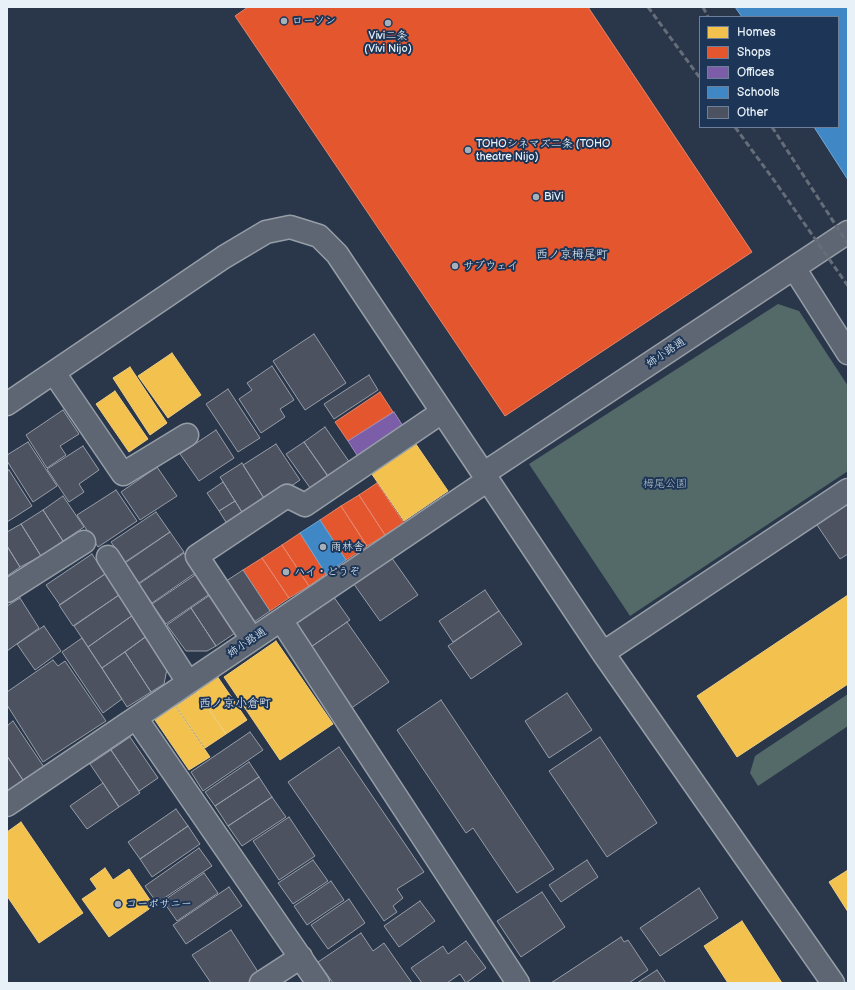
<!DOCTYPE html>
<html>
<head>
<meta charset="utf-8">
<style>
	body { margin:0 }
	#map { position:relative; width:855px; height:990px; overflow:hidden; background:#2a374a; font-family:"Balsamiq Sans",sans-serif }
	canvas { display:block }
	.frame { position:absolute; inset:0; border:8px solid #e8f1f8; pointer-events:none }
	.legend { position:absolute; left:699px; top:16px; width:140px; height:112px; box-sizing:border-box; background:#1d3557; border:1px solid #6e8097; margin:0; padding:5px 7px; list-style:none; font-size:12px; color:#e8f1f8 }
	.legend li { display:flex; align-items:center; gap:8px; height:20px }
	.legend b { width:20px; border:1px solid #6e8097 }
</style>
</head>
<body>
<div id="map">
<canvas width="855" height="990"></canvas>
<div class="frame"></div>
<ul class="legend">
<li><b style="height:11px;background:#f2c14e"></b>Homes</li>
<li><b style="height:11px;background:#e4572e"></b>Shops</li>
<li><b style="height:11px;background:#7b5ea7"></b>Offices</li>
<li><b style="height:11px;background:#3f88c5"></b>Schools</li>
<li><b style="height:11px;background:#4d5261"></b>Other</li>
</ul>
</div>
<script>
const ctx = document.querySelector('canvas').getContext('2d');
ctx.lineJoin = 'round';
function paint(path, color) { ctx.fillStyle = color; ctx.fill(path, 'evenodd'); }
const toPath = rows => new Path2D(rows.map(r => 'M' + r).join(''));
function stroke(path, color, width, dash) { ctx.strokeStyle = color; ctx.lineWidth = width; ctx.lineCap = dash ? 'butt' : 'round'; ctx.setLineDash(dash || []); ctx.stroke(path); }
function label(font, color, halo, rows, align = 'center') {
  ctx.font = font + ' "Balsamiq Sans","Klee One",sans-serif'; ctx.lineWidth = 4; ctx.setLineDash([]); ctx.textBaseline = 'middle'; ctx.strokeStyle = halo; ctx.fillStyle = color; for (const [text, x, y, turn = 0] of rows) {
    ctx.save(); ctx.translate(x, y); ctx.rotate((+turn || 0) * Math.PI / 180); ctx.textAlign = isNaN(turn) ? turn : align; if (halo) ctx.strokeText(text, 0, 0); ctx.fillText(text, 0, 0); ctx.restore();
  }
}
paint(toPath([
	[778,304,799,311,848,386,848,471,630,616,529,464],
	[848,694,848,726,758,786,750,773,755,756]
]), '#546a69');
const homes = toPath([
	[172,353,201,395,168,418,138,376,172,353],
	[130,367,167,423,150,435,113,378,130,367],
	[115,391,148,439,129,452,96,404,115,391],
	[411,437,448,491,404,521,367,467,411,437],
	[848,595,848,684,737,757,697,696,848,595],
	[276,641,333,724,280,760,224,677,276,641],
	[217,676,247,720,226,734,196,690,217,676],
	[197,692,226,734,205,748,176,706,197,692],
	[175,706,210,757,189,770,155,720,175,706],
	[21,822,83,913,39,943,7,896,7,832,21,822],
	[105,868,113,880,129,869,150,900,149,909,109,937,82,899,97,889,90,879,105,868],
	[848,870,848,912,829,882,848,870],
	[742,921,782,983,728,983,704,946,742,921]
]);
paint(homes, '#f2c14e');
stroke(homes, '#efcf81', 1);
const shops = toPath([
	[248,7,588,7,752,252,505,416,235,16,248,7],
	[380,392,393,412,348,441,335,422,380,392],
	[377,483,404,523,385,535,359,495,377,483],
	[359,495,385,535,367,546,341,506,359,495],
	[341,506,367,546,346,560,320,520,341,506],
	[300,533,326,574,309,586,282,545,300,533],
	[282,545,309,586,289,598,262,558,282,545],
	[262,558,289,598,270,611,243,570,262,558]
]);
paint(shops, '#e4572e');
stroke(shops, '#e5856b', 1);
const offices = toPath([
	[394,412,408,434,362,463,348,441,394,412]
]);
paint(offices, '#7b5ea7');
stroke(offices, '#9c8abf', 1);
const schools = toPath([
	[735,7,848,7,848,180,814,127,838,127,838,17,742,17,735,7],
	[320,520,346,560,326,574,300,533,320,520]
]);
paint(schools, '#3f88c5');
stroke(schools, '#72a8d4', 1);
const building = toPath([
	[314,334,346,383,305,410,273,361,314,334],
	[272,366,294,400,280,409,285,417,261,433,239,399,252,390,247,383,272,366],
	[369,375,378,390,334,419,324,404,369,375],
	[228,389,260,438,238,452,206,404,228,389],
	[63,410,79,434,60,446,66,455,47,468,26,435,63,410],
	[325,427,352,466,331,481,304,442,325,427],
	[216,430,234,458,199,481,180,454,216,430],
	[28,442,57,486,33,502,7,461,7,455,28,442],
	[304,442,331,480,313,492,286,454,304,442],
	[276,444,300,480,267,503,243,465,276,444],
	[83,446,99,470,79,484,84,492,69,502,47,469,83,446],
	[242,463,267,503,245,517,220,477,242,463],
	[157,467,177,496,140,520,121,492,157,467],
	[9,470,32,506,7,522,7,471,9,470],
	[223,482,235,501,219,511,207,493,223,482],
	[116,490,137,521,98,547,77,515,116,490],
	[63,496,84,527,63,541,43,510,63,496],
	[235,501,245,517,229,527,219,511,235,501],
	[848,503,848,554,840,559,817,525,848,503],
	[43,510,63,541,41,556,21,524,43,510],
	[156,512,170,532,125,562,111,542,156,512],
	[21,524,41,556,20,567,7,546,7,532,21,524],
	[170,532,184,552,139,583,125,563,170,532],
	[7,546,20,567,7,576,7,546],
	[184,553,198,571,152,603,139,584,184,553],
	[92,554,105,574,60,605,46,585,92,554],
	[389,554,418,595,380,621,351,580,389,554],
	[243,570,270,611,251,624,223,583,243,570],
	[198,573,211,593,166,624,152,604,198,573],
	[105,574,119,595,73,626,59,605,105,574],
	[485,590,499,611,453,642,439,621,485,590],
	[213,593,238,631,216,646,191,608,213,593],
	[331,593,350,620,308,649,290,621,331,593],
	[119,595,133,615,88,647,74,626,119,595],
	[20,598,39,628,7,651,7,606,20,598],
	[191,608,216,646,207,651,186,651,167,625,191,608],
	[499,611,522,644,471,679,448,646,499,611],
	[133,615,147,636,102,668,88,647,133,615],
	[347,622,389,682,350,709,308,649,347,622],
	[44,626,61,651,35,670,17,644,44,626],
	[145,637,167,669,164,684,151,692,125,652,145,637],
	[82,638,122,699,103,713,62,652,82,638],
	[125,652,151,692,127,707,102,668,125,652],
	[53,660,58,666,65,661,106,721,43,762,7,705,7,692,53,660],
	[567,693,592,730,549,758,525,721,567,693],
	[441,700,554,869,517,893,473,828,466,833,397,730,441,700],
	[13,721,44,767,23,780,7,756,7,726,13,721],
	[250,732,263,750,203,791,191,772,250,732],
	[130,737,158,778,139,791,111,750,130,737],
	[600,737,657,823,607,857,549,771,600,737],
	[339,747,424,872,397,889,403,898,393,906,397,912,384,921,288,782,339,747],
	[111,750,140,793,119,807,90,764,111,750],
	[7,756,23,780,7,791,7,756],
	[249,762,259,777,215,806,205,792,249,762],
	[259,777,272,797,228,826,215,806,259,777],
	[103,783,119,807,87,829,70,806,103,783],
	[272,797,286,817,242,846,228,826,272,797],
	[176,809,188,826,140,859,128,842,176,809],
	[289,817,315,856,279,880,253,841,289,817],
	[188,826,200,844,152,877,140,859,188,826],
	[199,848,212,866,157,903,145,886,199,848],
	[313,860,328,881,293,904,278,883,313,860],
	[587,860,598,877,561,902,549,885,587,860],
	[204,873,218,893,177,921,163,901,204,873],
	[331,881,344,900,307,925,294,906,331,881],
	[229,887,242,906,186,944,173,925,229,887],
	[699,888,718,918,660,956,640,928,699,888],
	[542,892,565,927,521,957,497,921,542,892],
	[349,899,365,923,328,949,311,925,349,899],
	[420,901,435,921,399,947,384,926,420,901],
	[231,930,260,975,248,983,211,983,192,955,231,930],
	[361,933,373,951,384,943,412,983,333,983,318,962,361,933],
	[621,937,624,942,628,940,648,970,629,983,551,983,621,937],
	[466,941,486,968,466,983,460,974,447,983,422,983,411,968,443,946,448,954,466,941],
	[657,970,666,983,637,983,657,970]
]);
paint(building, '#4d5261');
stroke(building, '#959da7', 1);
const minor = toPath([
	[794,268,848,353],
	[54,373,123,474,187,435],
	[7,404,224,257,266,232,290,227,319,236,337,254,603,653,833,983],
	[483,474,848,232],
	[108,557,188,682],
	[7,591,84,542],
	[281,620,518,983],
	[252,639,197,556,287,496,305,505,442,412],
	[603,653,848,490],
	[136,718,318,983],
	[7,805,488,480],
	[261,983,301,957]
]);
stroke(minor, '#959da7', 25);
stroke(minor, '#5d6672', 22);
stroke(toPath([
	[648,7,700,78],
	[703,7,708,17],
	[735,127,776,183,848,286],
	[772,127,848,244]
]), '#656d78', 3, [6, 3]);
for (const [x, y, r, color] of [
	[284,21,4,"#a6b0bb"],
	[388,23,4,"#a6b0bb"],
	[468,150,4,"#a6b0bb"],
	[536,197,4,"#a6b0bb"],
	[455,266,4,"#a6b0bb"],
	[323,547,4,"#a6b0bb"],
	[286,572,4,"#a6b0bb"],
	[118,904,4,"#a6b0bb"]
]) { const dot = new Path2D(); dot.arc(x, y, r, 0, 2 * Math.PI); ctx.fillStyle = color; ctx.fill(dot); stroke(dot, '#1d3557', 1.5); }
label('11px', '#e8f1f8', '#1d3557', [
	["ローソン",292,21],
	["Vivi二条",388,36,"center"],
	["(Vivi Nijo)",388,49,"center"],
	["TOHOシネマズ二条 (TOHO",476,144],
	["theatre Nijo)",476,157],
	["BiVi",544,197],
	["サブウェイ",463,266],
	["雨林舎",331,547],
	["ハイ・どうぞ",294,572],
	["コーポサニー",126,904]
], 'left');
label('11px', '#e8f1f8', '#1d3557', [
	["姉小路通",666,353,-34],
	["姉小路通",247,643,-34]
]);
label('11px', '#b6c5c8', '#1d3557', [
	["栂尾公園",665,484]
]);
label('12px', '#e8f1f8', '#1d3557', [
	["西ノ京栂尾町",572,255],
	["西ノ京小倉町",235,704]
]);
</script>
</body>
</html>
